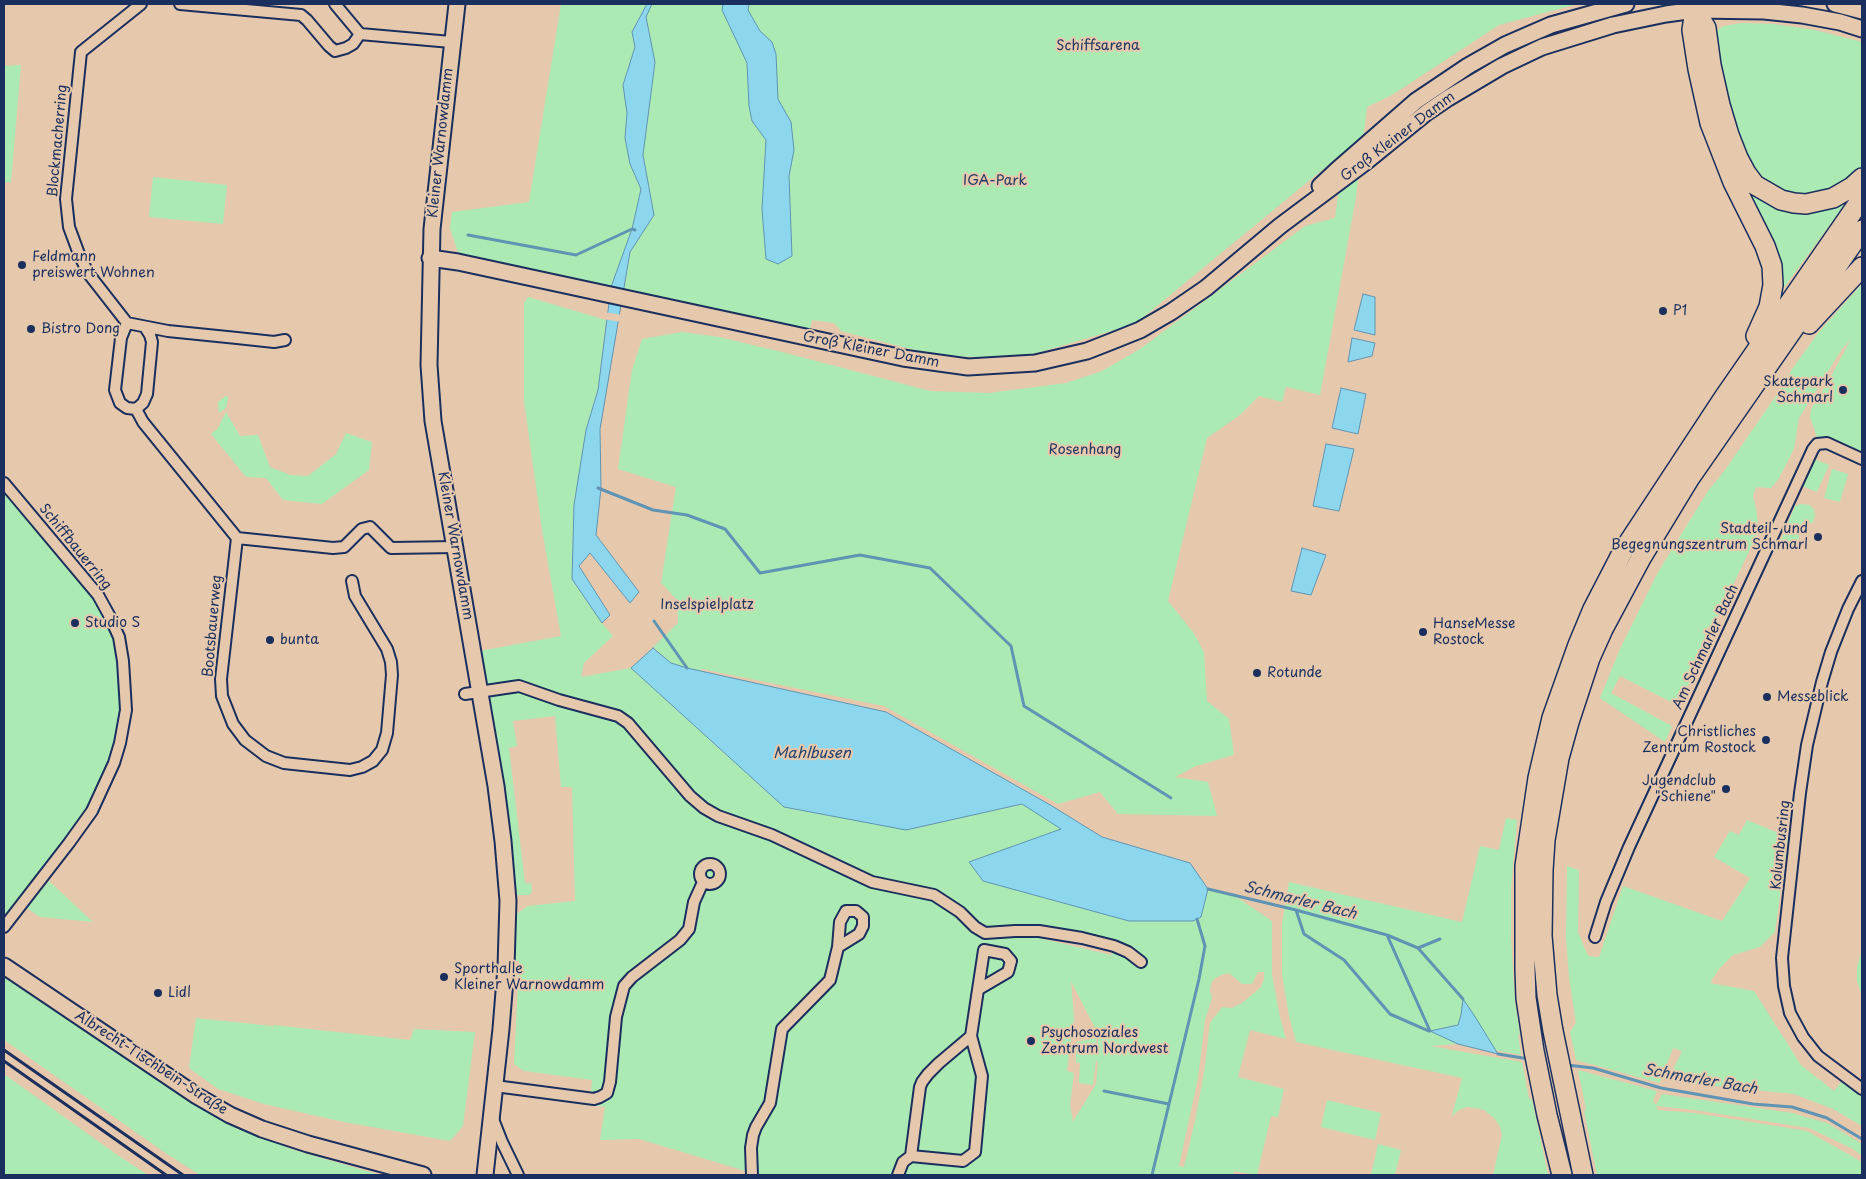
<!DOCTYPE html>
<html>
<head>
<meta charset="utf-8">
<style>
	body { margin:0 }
	#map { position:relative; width:1866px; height:1179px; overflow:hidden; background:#e6c9ad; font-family:"Playpen Sans",sans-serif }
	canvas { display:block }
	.frame { position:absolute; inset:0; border:5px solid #1b2f5e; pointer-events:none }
</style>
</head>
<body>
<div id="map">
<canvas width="1866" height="1179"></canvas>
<div class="frame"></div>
</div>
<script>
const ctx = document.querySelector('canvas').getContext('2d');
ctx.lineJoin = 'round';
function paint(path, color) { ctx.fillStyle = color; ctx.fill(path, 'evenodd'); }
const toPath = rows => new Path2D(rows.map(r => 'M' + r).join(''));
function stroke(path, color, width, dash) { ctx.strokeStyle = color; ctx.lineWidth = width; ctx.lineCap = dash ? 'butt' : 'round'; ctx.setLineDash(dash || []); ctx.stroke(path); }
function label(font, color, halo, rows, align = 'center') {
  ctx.font = font + ' "Playpen Sans",sans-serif'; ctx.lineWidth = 4; ctx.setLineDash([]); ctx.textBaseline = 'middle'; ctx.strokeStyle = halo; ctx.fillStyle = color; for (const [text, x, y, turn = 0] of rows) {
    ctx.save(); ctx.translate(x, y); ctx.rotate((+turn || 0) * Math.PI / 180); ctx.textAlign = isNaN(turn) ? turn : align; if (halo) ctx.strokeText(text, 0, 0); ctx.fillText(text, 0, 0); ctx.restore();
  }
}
paint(toPath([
	[561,4,647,4,632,32,635,47,623,85,627,113,625,138,630,164,641,189,632,229,611,287,458,253,450,228,452,212,529,202],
	[652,4,1578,4,1499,25,1392,95,1367,107,1356,197,1320,395,1286,387,1282,402,1259,396,1240,415,1207,438,1168,601,1193,632,1204,652,1207,701,1229,719,1234,755,1196,766,1175,777,1208,782,1217,816,1118,814,1100,792,1058,804,884,706,702,669,701,671,671,663,653,647,678,623,677,600,661,583,676,487,618,469,632,370,642,339,682,332,719,337,782,352,930,391,989,393,1066,383,1102,371,1140,349,1305,226,1335,218,1344,152,1135,324,1020,358,938,356,841,331,834,323,812,320,810,329,624,289,630,252,653,215,643,155,655,62,646,17],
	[1742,23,1774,24,1815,30,1862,42,1862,171,1833,192,1797,197,1777,190,1760,178,1745,157,1720,74,1714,32,1724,26],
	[21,65,11,182,4,182,4,66],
	[1740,174,1817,211,1826,210,1848,200,1777,297,1736,176],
	[153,177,227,185,223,224,149,217],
	[1862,284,1862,455,1818,440,1810,417,1811,409,1828,382,1851,339,1842,349,1799,418,1794,449,1778,480,1771,488,1756,487,1753,496,1757,514,1758,533,1716,620,1703,632,1708,638,1691,682,1673,703,1620,676,1611,693,1672,726,1665,742,1600,698,1620,649,1658,572,1708,491,1725,470,1784,384,1792,369,1818,333],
	[528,297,606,320,598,390,586,430,574,505,572,579,602,623,613,636,584,663,581,677,631,668,781,804,906,830,1022,804,1062,829,969,862,1201,917,1208,889,1235,896,1272,921,1272,975,1280,1017,1286,1039,1250,1030,1238,1077,1284,1089,1278,1117,1271,1116,1257,1175,1234,1171,1233,1175,752,1175,752,1173,639,1139,600,1140,605,1107,590,1105,592,1080,524,1071,514,1064,519,961,513,961,512,917,528,906,575,901,572,787,561,787,555,716,513,721,517,746,509,748,525,883,531,883,532,892,529,895,517,895,513,892,480,651,561,636,542,530,524,401,524,303],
	[1040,924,1083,932,1116,941,1111,955,1039,938,1016,936,1015,926],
	[1258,972,1264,972,1264,979,1261,987,1242,1003,1232,1008,1222,1007,1210,1023,1204,1073,1195,1121,1184,1167,1179,1166,1198,1078,1205,1020,1212,998,1210,991,1211,984,1214,979,1221,975,1229,973,1242,984,1252,984],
	[1071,981,1098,1034,1098,1056,1096,1038,1076,1042,1076,1063,1080,1063,1079,1083,1093,1085,1096,1061,1098,1061,1096,1084,1071,1125,1073,1121,1070,1105,1074,1073,1067,1071,1074,1018],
	[227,395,228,399,226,408,219,413,218,402],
	[226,412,240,436,258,435,270,467,290,475,308,476,336,454,346,433,372,442,369,470,322,504,283,500,266,478,246,477,211,434,218,428],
	[1814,459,1829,465,1817,492,1802,486],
	[1832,469,1848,474,1840,502,1824,498],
	[4,483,98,595,119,637,126,710,99,797,4,927],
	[1800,504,1809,505,1813,508,1815,514,1813,523,1802,522,1797,546,1794,548,1783,544,1781,540,1795,506],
	[1506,818,1517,820,1511,888,1511,939,1515,1002,1520,1034,1518,1035,1521,1055,1495,1050,1463,1000,1461,1015,1458,1025,1431,1031,1458,1044,1430,1046,1522,1062,1529,1099,1532,1099,1548,1175,1493,1175,1502,1135,1500,1127,1495,1119,1484,1110,1475,1108,1467,1107,1459,1110,1452,1116,1462,1078,1296,1042,1289,1016,1282,974,1282,924,1289,882,1462,922,1480,846,1499,850],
	[1747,820,1788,837,1775,932,1760,947,1733,955,1719,969,1710,983,1754,991,1801,1065,1834,1091,1841,1082,1862,1097,1862,1126,1833,1109,1794,1094,1688,1083,1668,1080,1682,1051,1684,1052,1673,1048,1660,1083,1576,1060,1570,1032,1576,1023,1569,977,1566,938,1567,866,1579,870,1578,932,1588,956,1599,957,1623,886,1722,921,1750,878,1714,857,1730,831,1739,835],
	[49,881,93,922,40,917,27,908],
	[1862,949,1862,996,1857,981,1857,967],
	[4,976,155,1078,202,1107,249,1131,291,1149,380,1175,200,1175,167,1154,4,1040],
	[196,1018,272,1026,272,1031,273,1025,410,1040,414,1029,475,1032,463,1126,450,1141,344,1122,264,1104,218,1089,189,1068],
	[1578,1070,1657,1091,1653,1101,1656,1105,1662,1094,1792,1113,1827,1123,1862,1144,1862,1156,1853,1149,1809,1128,1695,1110,1656,1106,1658,1110,1695,1113,1807,1131,1862,1162,1862,1175,1597,1175,1584,1111,1586,1109],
	[4,1074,116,1154,148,1175,4,1175],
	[1327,1100,1381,1113,1375,1140,1321,1127],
	[1378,1144,1401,1150,1395,1175,1371,1175]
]), '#abebb3');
const water = toPath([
	[647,4,652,4,646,17,655,62,643,155,654,215,630,252,600,429,601,488,596,535,639,592,630,603,590,553,579,566,610,615,602,623,572,579,574,505,586,430,598,390,611,287,632,229,641,189,630,164,625,138,627,113,623,85,635,47,632,32,647,4],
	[723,4,749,4,748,10,760,31,772,42,776,54,778,99,791,122,794,150,789,176,792,256,778,264,766,259,762,209,766,140,752,121,749,106,747,63,722,10,723,4],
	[1363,294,1375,297,1375,335,1354,330,1363,294],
	[1352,338,1375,343,1372,356,1348,362,1352,338],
	[1341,388,1366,394,1358,434,1332,428,1341,388],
	[1326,444,1354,449,1339,511,1313,506,1326,444],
	[1302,548,1326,555,1311,595,1291,591,1302,548],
	[653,648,671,663,687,668,886,712,1052,806,1102,837,1190,863,1208,889,1201,917,1193,921,1129,921,983,881,969,862,1061,829,1022,804,906,830,784,807,631,668,653,648],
	[1463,999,1474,1015,1498,1054,1458,1044,1430,1031,1458,1025,1461,1015,1463,999]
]);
paint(water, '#8dd7ee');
stroke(water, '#5f94b4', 1);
paint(toPath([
	[604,312,622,315,621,322,603,319]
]), '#e6c9ad');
stroke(toPath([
	[468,235,576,255,632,229,635,230],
	[598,488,653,510,687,515,725,529,760,573,860,555,930,568,1011,646,1024,706,1171,798],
	[654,621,687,668],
	[1208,889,1296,910,1387,935,1430,1031],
	[1296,910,1304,934,1344,960,1390,1014,1429,1031],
	[1387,935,1418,948,1463,999],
	[1418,948,1440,939],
	[1498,1054,1529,1059],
	[1567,1065,1593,1068,1661,1088,1753,1104,1792,1107,1827,1118,1862,1139],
	[1104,1091,1169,1104],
	[1152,1175,1199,979,1205,946,1197,919]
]), '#5f94b4', 3);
const street = toPath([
	[141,4,81,52,66,199,69,227,79,254,88,273,127,323,168,331,237,338,274,342,285,340],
	[180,4,301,15,307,20,329,46,335,51,346,48,353,44,360,34],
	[335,4,360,34,451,42],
	[127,323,121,338,115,390,120,403,127,408,136,409,143,403,147,394,152,342,150,335,145,327],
	[136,409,143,422,237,538,221,679,222,696,233,724,245,740,266,756,284,763,350,770,362,767,373,761,382,750,387,733,392,675,391,662,387,649,355,596,352,581],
	[4,483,98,595,109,615,119,637,123,661,126,710,120,743,114,763,92,811,69,843,4,927],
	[237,538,333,548,344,547,362,529,370,527,391,548,456,547],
	[1862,581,1848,609,1831,652,1822,682,1807,745,1800,793,1782,958,1784,986,1790,1013,1803,1037,1818,1056,1862,1089],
	[465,694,519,686,559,700,618,716,628,723,690,796,704,808,718,816,772,835,872,882,934,895,960,912,975,927,985,933,1015,931,1039,931,1082,938,1114,946,1128,952,1141,962],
	'700 874a10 10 0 1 1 20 0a10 10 0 1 1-20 0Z',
	[1595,937,1606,902,1629,847,1813,449,1817,444,1827,443,1862,459],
	[495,1086,594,1099,600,1097,607,1093,610,1082,616,1017,624,986,632,977,680,940,689,929,694,902,703,882],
	[493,1119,502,1142,518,1175],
	[911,1156,963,1161,975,1152,982,1076,971,1036],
	[752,1175,751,1148,753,1135,756,1127,770,1103,782,1029,830,980,838,947,840,922,846,911,856,911,863,917,863,926,859,934,838,947],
	[898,1175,903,1162,911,1156,920,1087,922,1082,928,1074,939,1063,971,1036,984,950,1005,954,1011,961,1008,972,979,989]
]);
const secondary = toPath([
	[457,4,432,229,429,365,433,421,496,786,503,841,508,901,506,967,501,1029,485,1175],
	[1835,4,1862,11],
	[1320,186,1337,170,1416,101,1468,66,1505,45,1551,25,1626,4],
	[430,258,458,262,903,358,968,367,1035,363,1087,351,1110,342,1140,330,1171,312,1206,288,1280,226,1367,161,1426,113,1448,98,1502,66,1542,47,1613,25,1666,14,1695,10,1764,11,1802,15,1840,22,1862,29],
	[4,966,197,1096,230,1115,262,1129,308,1144,423,1175]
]);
const highway = toPath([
	[1695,10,1692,30,1698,69,1710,123,1733,182,1765,246,1772,266,1773,285,1769,307,1756,336],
	[1695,10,1706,28,1711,65,1720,105,1729,135,1738,158,1746,173,1755,185,1781,200,1794,203,1806,204,1833,198,1852,187,1862,178],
	[1809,324,1862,267],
	[1562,1175,1547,1115,1534,1051,1526,998,1525,969,1525,866,1538,778,1552,718,1578,645,1593,609,1623,551,1723,399,1862,198],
	[1583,1175,1553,1031,1547,995,1542,936,1543,870,1545,840,1559,758,1569,722,1590,658,1603,629,1641,558,1689,479,1862,230]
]);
stroke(street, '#1b2f5e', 14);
stroke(secondary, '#1b2f5e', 19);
stroke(highway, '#1b2f5e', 22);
stroke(street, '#e6c9ad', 10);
stroke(secondary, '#e6c9ad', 15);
stroke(highway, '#e6c9ad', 19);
stroke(toPath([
	[4,1050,183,1175],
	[4,1061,166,1175]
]), '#1b2f5e', 3);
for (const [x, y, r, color] of [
	[22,265,5,"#1b2f5e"],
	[1663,311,5,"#1b2f5e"],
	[31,329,5,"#1b2f5e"],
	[1843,390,5,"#1b2f5e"],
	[1818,537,5,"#1b2f5e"],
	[75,623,5,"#1b2f5e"],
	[1423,632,5,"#1b2f5e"],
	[270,640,5,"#1b2f5e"],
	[1257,673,5,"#1b2f5e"],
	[1767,697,5,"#1b2f5e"],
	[1766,740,5,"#1b2f5e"],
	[1726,789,5,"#1b2f5e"],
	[444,977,5,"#1b2f5e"],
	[158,993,5,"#1b2f5e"],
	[1031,1041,5,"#1b2f5e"]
]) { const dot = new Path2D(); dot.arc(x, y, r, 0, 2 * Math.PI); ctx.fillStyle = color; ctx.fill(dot); stroke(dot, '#e6c9ad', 2); }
label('14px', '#223862', '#e6c9ad', [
	["Schiffsarena",1098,46],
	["IGA-Park",995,181],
	["Rosenhang",1085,450],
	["Inselspielplatz",707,605]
]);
label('14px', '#1b2f5e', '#e6c9ad', [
	["Groß Kleiner Damm",1398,137,-37],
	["Blockmacherring",58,141,-85],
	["Kleiner Warnowdamm",441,143,-84],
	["Groß Kleiner Damm",871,350,11],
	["Kleiner Warnowdamm",455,546,80],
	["Schiffbauerring",75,547,51],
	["Bootsbauerweg",213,626,-85],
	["Am Schmarler Bach",1706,647,-65],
	["Kolumbusring",1781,845,-84],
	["Albrecht-Tischbein-Straße",151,1063,33]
]);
label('14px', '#1b2f5e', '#e6c9ad', [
	["Feldmann",32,257],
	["preiswert Wohnen",32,273],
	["P1",1673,311],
	["Bistro Dong",41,329],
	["Skatepark",1833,382,"right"],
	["Schmarl",1833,398,"right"],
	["Stadteil- und",1808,529,"right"],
	["Begegnungszentrum Schmarl",1808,545,"right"],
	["Studio S",85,623],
	["HanseMesse",1433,624],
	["Rostock",1433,640],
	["bunta",280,640],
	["Rotunde",1267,673],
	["Messeblick",1777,697],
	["Christliches",1756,732,"right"],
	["Zentrum Rostock",1756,748,"right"],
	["Jugendclub",1716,781,"right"],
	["\"Schiene\"",1716,797,"right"],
	["Sporthalle",454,969],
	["Kleiner Warnowdamm",454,985],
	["Lidl",168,993],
	["Psychosoziales",1041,1033],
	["Zentrum Nordwest",1041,1049]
], 'left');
label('italic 15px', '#26406c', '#e6c9ad', [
	["Mahlbusen",812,754],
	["Schmarler Bach",1300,901,14],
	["Schmarler Bach",1700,1080,10]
]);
</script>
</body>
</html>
